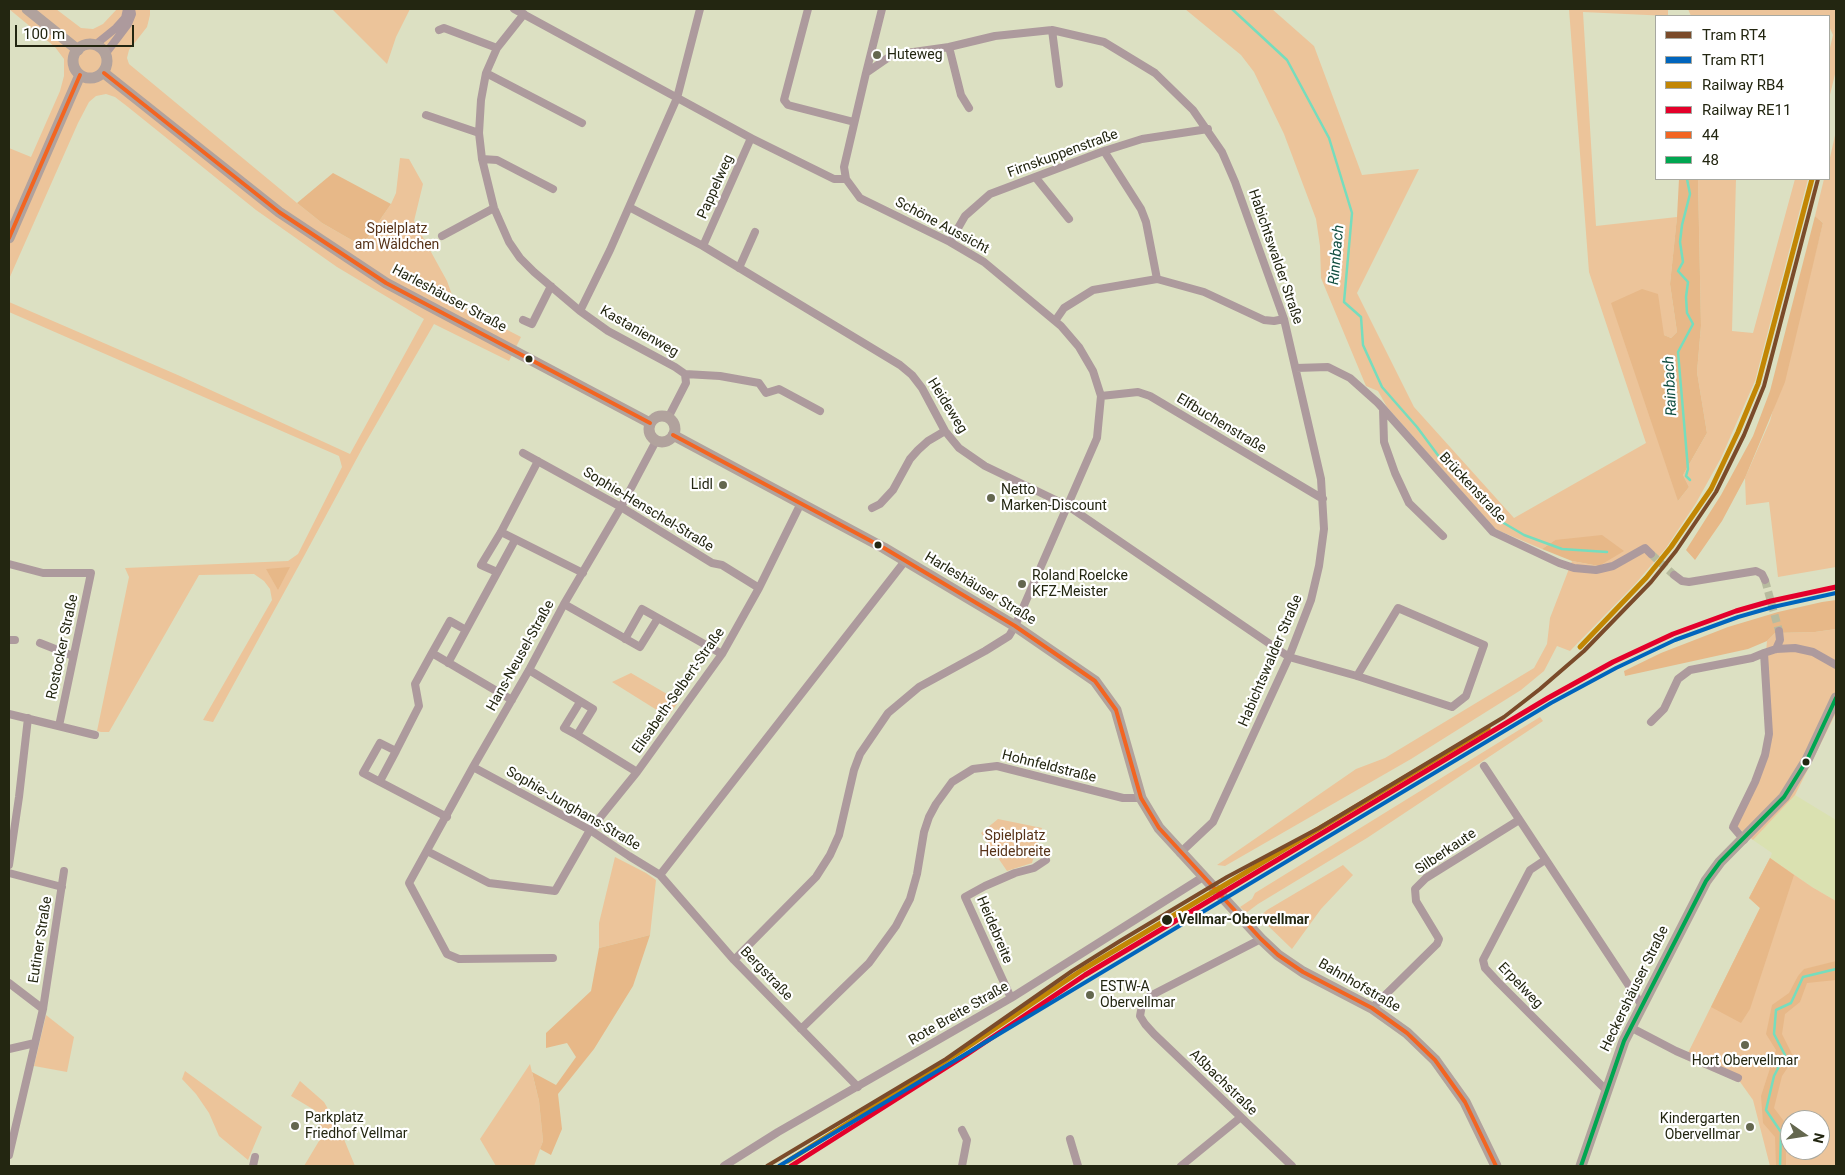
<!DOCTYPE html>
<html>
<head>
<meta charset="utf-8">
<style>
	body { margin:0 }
	#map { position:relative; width:1845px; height:1175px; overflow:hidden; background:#dce0c2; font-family:Roboto,sans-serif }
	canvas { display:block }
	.frame { position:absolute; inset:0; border:10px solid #232611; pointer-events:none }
	.legend { position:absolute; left:1655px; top:15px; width:175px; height:165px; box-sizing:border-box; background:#fff; border:1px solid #a7a8a0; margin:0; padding:6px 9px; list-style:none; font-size:15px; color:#232611 }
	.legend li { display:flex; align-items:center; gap:10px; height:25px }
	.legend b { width:25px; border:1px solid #a7a8a0 }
	.north { position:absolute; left:1780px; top:1110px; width:50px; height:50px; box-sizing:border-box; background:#fff; border:1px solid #a7a8a0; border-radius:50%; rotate:103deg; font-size:14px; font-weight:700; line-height:20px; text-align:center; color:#232611 }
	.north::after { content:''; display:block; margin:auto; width:18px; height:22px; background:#64674f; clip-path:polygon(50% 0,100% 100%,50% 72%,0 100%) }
	.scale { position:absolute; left:15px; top:25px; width:119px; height:22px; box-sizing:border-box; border:2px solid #232611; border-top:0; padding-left:6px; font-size:15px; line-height:18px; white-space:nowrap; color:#232611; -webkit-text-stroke:4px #fff; paint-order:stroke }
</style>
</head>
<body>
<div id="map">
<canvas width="1845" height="1175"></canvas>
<div class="frame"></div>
<ul class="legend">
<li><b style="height:6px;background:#7a4b2a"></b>Tram RT4</li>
<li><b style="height:6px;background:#0065bd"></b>Tram RT1</li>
<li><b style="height:6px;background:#c28604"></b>Railway RB4</li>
<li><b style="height:6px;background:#e4002b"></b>Railway RE11</li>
<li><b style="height:6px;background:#f26522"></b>44</li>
<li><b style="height:6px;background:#00a651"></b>48</li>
</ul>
<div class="north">N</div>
<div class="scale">100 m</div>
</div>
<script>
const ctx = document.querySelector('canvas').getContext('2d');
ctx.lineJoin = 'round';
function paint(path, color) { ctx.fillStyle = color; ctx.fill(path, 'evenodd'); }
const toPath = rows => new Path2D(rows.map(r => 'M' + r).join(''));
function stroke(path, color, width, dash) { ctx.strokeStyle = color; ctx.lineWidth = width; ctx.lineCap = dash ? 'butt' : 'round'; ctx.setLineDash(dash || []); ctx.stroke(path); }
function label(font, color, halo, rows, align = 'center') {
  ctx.font = font + ' Roboto,sans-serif'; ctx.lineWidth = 4.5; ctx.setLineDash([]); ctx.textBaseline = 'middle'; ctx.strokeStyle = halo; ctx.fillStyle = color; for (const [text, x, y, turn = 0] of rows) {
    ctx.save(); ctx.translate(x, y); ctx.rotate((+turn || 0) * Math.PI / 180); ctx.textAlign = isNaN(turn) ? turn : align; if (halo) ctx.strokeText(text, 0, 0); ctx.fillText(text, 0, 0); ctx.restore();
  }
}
paint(toPath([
	[1795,795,1836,820,1836,901,1812,887,1770,858,1772,853,1753,840]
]), '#dae1b1');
paint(toPath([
	[9,9,56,9,81,28,93,29,103,24,117,9,150,9,150,15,147,27,129,50,127,58,129,64,297,203,322,223,362,246,391,204,396,193,400,158,409,159,423,184,414,221,447,281,455,303,521,337,509,361,434,324,363,447,303,558,213,722,203,720,272,600,270,589,264,581,254,574,199,575,109,732,101,732,97,731,129,577,125,568,288,561,298,554,342,467,339,456,9,312,9,302,180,376,350,454,424,319,337,267,256,210,128,107,115,97,106,94,96,96,89,102,78,123,9,279,9,148,31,157,60,91,64,76,64,59,55,47],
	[332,9,410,9,396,37,387,64],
	[1185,9,1272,9,1314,46,1362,175,1419,169,1357,293,1414,407,1514,518,1646,443,1589,272,1569,9,1668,9,1668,16,1583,12,1596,226,1677,217,1670,284,1677,332,1671,338,1664,335,1678,501,1689,487,1683,475,1707,433,1697,372,1701,326,1698,179,1736,179,1732,331,1753,333,1795,179,1808,179,1755,381,1721,458,1696,503,1666,548,1636,583,1570,651,1557,646,1544,671,1521,690,1411,759,1225,866,1217,865,1356,769,1385,758,1534,668,1547,644,1550,618,1572,561,1599,566,1555,540,1542,549,1495,529,1387,407,1378,391,1366,386,1321,278,1320,246,1316,219,1284,134,1254,72,1241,55],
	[1688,9,1827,10,1836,9,1836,70,1829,99,1829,52,1833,35,1829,26,1829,16,1691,16],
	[1836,131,1836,567,1778,577,1769,502,1746,505,1745,478,1770,421,1805,294,1823,223,1815,216,1824,179,1829,179,1829,162],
	[1836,629,1836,713,1795,795,1753,840,1736,826,1767,760,1771,740,1766,653,1767,641,1775,633,1815,632],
	[631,673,679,701,668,717,612,682],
	[1540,717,1543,721,1367,838,1258,904,1246,913,1240,907,1252,899,1255,893],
	[998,819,1042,828,1032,863,1007,871,981,833],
	[615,857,646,873,656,880,650,935,599,948,599,923],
	[1770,858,1812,887,1836,901,1835,1166,1770,1166,1753,1100,1738,1079,1685,1059,1760,908,1749,898],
	[1790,1120,1820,1120,1820,1150,1790,1150],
	[1343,865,1353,875,1321,909,1292,949,1259,917,1267,910],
	[46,1015,74,1037,67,1072,34,1066],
	[530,1064,539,1101,543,1141,534,1166,496,1166,480,1139],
	[185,1071,262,1127,248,1160,219,1136,209,1113,196,1094,182,1079],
	[300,1081,324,1102,341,1132,355,1166,304,1166,322,1136,316,1111,291,1096]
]), '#ecc49a');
paint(toPath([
	[333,173,391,204,362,246,322,223,297,203],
	[1679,179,1698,179,1701,326,1697,372,1707,433,1683,475,1689,487,1678,501,1611,303,1642,289,1658,294,1664,335,1671,338,1677,332,1670,284,1677,217],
	[1815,216,1823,223,1785,382,1745,478,1722,521,1695,560,1686,550,1721,495,1753,436,1770,391],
	[1602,535,1624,551,1599,566,1572,561,1542,549,1555,540],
	[290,567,278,590,266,569],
	[1836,600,1836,629,1815,632,1775,633,1767,641,1748,649,1625,676,1624,671,1661,653,1728,627,1778,612,1822,602],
	[1770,858,1794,875,1750,1009,1741,1023,1711,1007,1760,908,1749,898],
	[650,935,633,986,594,1049,558,1094,562,1129,551,1155,540,1149,543,1141,539,1101,532,1072,556,1085,576,1057,567,1043,546,1048,546,1033,591,991,599,948],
	[1836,961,1836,980,1807,983,1800,1002,1785,1014,1782,1034,1794,1058,1782,1076,1774,1108,1786,1124,1786,1166,1776,1166,1775,1137,1763,1123,1761,1096,1776,1050,1766,1034,1772,1005,1789,993,1798,976,1804,969]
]), '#e7b888');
stroke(toPath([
	[1232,9,1287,60,1329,138,1352,213,1344,302,1361,317,1363,345,1382,387,1417,427,1440,458,1497,519,1524,535,1562,549,1607,552],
	[1687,179,1690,194,1682,225,1680,242,1683,262,1678,271,1688,282,1686,297,1687,313,1693,324,1678,352,1688,469,1686,476,1690,480],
	[1780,1166,1781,1132,1766,1110,1774,1076,1785,1055,1774,1034,1776,1010,1791,1003,1803,977,1836,969]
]), '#76ddbd', 2.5);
stroke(toPath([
	[1651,554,1674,575],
	[1765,580,1779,631]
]), '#b7bb9f', 8, [8, 4]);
stroke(toPath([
	[514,9,751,138,834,179,846,179],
	[808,9,784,100,788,105,854,122],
	[524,14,497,48,486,73,481,100,479,133,482,159,494,208,509,242,520,258,534,272,580,311,608,331,675,367,685,374,686,383,668,418],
	[439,30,444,28,497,48],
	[1052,30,1059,84],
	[95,45,116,28,125,18,127,9],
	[949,47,961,95,969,108],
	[106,53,128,24,132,14,131,9],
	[486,73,582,123],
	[866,73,882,9],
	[426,115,479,133],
	[1104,151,1141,209,1146,222,1157,279],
	[482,159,497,160,553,189],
	[1036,178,1069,219],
	[629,207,703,246,900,365,912,375,922,388,945,431,959,448,985,466,1068,506,1289,657,1357,676,1452,707,1466,696,1484,645,1398,608,1357,676],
	[442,236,494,208],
	[950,242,965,216,990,194,1104,151,1142,139,1208,129],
	[703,246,751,138],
	[739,268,755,232],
	[580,311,610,250,677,98,700,9],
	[523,320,532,324,551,286],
	[1055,321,1064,308,1093,290,1157,279,1204,292,1264,320,1274,321,1284,319],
	[1296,368,1328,367,1350,378,1378,403,1493,532,1559,563,1574,568,1596,570,1613,566,1645,548,1651,554],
	[685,374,720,376,759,383,766,393,779,389,820,411],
	[1101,396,1138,392,1150,396,1323,499],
	[1383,409,1384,442,1395,473,1409,503,1443,536],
	[523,453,621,507,712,563,722,565,759,588],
	[872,508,880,504,893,490,910,459,918,450,928,441,945,431],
	[501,532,583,573],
	[9,564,43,573,91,573,59,726],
	[497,572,481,565,501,532,538,461],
	[1674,575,1682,581,1689,582,1756,571,1762,574,1765,580],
	[564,604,640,647,658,618,722,654],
	[625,639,642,609,658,618],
	[9,640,15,640],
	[40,643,73,656],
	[1776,649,1780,640,1779,631],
	[432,653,415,684,419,706,396,751,380,743,363,773,447,817],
	[448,663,466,630],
	[529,670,593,709,577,735,637,772],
	[512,700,432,653,450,621,466,630,515,540],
	[9,714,95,735],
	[1651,722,1664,709,1678,679,1690,670,1752,658,1764,653],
	[577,735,564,728,580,702],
	[1484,766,1641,1004],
	[473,767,590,830,629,856,660,875,734,960,858,1087],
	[380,781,396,751],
	[1744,840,1733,827,1755,782,1765,755,1769,734,1764,653,1776,649,1795,648,1813,652,1836,665],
	[427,851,489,883,555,891,590,830,637,772,722,654,759,588,801,503],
	[1545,860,1530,870,1483,960,1485,968,1498,982,1606,1090],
	[9,865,19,797,28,718],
	[9,873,62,887],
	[660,875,905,561],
	[1261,939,1150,996,1142,1005,1140,1016,1145,1024,1154,1034,1292,1166],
	[553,958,459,959,447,954,409,883,473,767,529,670,564,604,621,507,656,441],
	[734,960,816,877,830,855,839,835,854,770,860,754,888,713,919,687,985,651,1009,636,1015,626,1097,438,1101,396,1093,371,1079,347,1061,326,984,262,950,242,860,198,846,179,844,167,866,73,892,55,949,47,995,36,1052,30,1104,42,1155,73,1193,110,1222,152,1235,182,1284,319,1321,479,1324,529,1319,566,1311,600,1289,657,1213,822,1180,853],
	[9,983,43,1009],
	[1011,998,965,897,985,886,1015,873,1034,868,1046,860],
	[1372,1008,1437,944,1439,939,1416,901,1415,889,1426,878,1519,820],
	[1630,1027,1676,1051,1738,1078],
	[801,1029,869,963,896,926,910,899,917,874,924,832,929,817,936,804,952,782,973,769,997,766,1123,798,1141,798],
	[9,1049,35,1043],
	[1070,1139,1078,1166],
	[9,1155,43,1009,64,871],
	[253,1166,255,1157],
	[724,1166,778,1132,1011,998,1203,877],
	[962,1166,967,1140,962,1130],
	[1181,1166,1241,1117]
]), '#ad9a9d', 8);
stroke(toPath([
	[27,9,78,50],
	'73 61a17 17 0 1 1 34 0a17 17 0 1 1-34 0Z',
	[104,73,279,212,386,283,650,423],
	[9,238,80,75],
	'649 429a13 13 0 1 1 26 0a13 13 0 1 1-26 0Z',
	[673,435,884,548,1015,626,1095,681,1116,710,1141,798,1159,828,1261,939,1278,955,1303,972,1372,1008,1407,1033,1435,1060,1465,1102,1496,1166],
	[1581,1166,1624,1041,1706,881,1720,862,1784,797,1807,760,1836,698]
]), '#b1a29d', 11);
stroke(toPath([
	[104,73,279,212,386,283,650,423],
	[9,238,80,75],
	[673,435,884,548,1015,626,1095,681,1116,710,1141,798,1159,828,1261,939,1278,955,1303,972,1372,1008,1407,1033,1435,1060,1465,1102,1496,1166]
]), '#f26522', 4);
stroke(toPath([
	[1581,1166,1624,1041,1706,881,1720,862,1784,797,1807,760,1836,698]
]), '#00a651', 4);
stroke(toPath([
	[1580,647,1646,578,1671,547,1711,489,1738,432,1758,384,1812,179],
	[788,1161,963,1050,1082,970,1488,728]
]), '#c28604', 5);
stroke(toPath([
	[791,1166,966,1055,1085,975,1548,698,1613,662,1673,634,1736,611,1771,601,1836,587]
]), '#e4002b', 5);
stroke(toPath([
	[767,1166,946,1059,1072,971,1120,941,1227,877,1319,828,1504,717,1540,689,1584,651,1651,582,1676,551,1716,492,1744,435,1764,386,1818,179]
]), '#7a4b2a', 4);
stroke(toPath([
	[779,1166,1551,703,1616,668,1675,640,1738,617,1773,607,1836,593]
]), '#0065bd', 4);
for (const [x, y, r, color] of [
	[877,55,5,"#64674f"],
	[529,359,4.5,"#232611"],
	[723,485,5,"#64674f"],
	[991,498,5,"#64674f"],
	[878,545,4.5,"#232611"],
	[1022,584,5,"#64674f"],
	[1806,762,4.5,"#232611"],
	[1167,920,6,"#232611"],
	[1090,995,5,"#64674f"],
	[1745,1045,5,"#64674f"],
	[295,1126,5,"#64674f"],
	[1750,1127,5,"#64674f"]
]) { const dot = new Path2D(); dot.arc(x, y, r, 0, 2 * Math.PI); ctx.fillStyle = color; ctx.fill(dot); stroke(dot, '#fff', 2); }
label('14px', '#232611', '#fff', [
	["Huteweg",887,55],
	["Lidl",713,485,"right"],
	["Netto",1001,490],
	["Marken-Discount",1001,506],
	["Roland Roelcke",1032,576],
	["KFZ-Meister",1032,592],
	["ESTW-A",1100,987],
	["Obervellmar",1100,1003],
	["Hort Obervellmar",1745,1061,"center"],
	["Parkplatz",305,1118],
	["Friedhof Vellmar",305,1134],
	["Kindergarten",1740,1119,"right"],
	["Obervellmar",1740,1135,"right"]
], 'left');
label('14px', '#232611', '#fff', [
	["Firnskuppenstraße",1063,154,-20],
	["Pappelweg",716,187,-66],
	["Schöne Aussicht",942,226,28],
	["Habichtswalder Straße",1275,257,71],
	["Harleshäuser Straße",449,299,28],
	["Kastanienweg",639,332,30],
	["Heideweg",947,406,58],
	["Elfbuchenstraße",1221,424,31],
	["Brückenstraße",1472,488,47],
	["Sophie-Henschel-Straße",648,510,31],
	["Harleshäuser Straße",980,589,31],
	["Rostocker Straße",63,647,-78],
	["Hans-Neusel-Straße",521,656,-61],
	["Habichtswalder Straße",1271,661,-67],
	["Elisabeth-Selbert-Straße",679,691,-55],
	["Hohnfeldstraße",1049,767,14],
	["Sophie-Junghans-Straße",573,809,30],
	["Silberkaute",1446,852,-34],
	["Heidebreite",994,930,67],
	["Eutiner Straße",41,940,-81],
	["Bergstraße",766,974,46],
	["Bahnhofstraße",1359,986,30],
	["Erpelweg",1520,986,46],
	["Heckershäuser Straße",1635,989,-64],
	["Rote Breite Straße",959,1014,-30],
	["Aßbachstraße",1223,1083,44]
]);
label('14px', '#573319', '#fff', [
	["Spielplatz",397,229],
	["am Wäldchen",397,245],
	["Spielplatz",1015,836],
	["Heidebreite",1015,852]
]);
label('bold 14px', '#232611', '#fff', [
	["Vellmar-Obervellmar",1178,920]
], 'left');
label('italic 15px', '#104e40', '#fff', [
	["Rinnbach",1337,255,-85],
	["Rainbach",1671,386,-93]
]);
</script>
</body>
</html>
